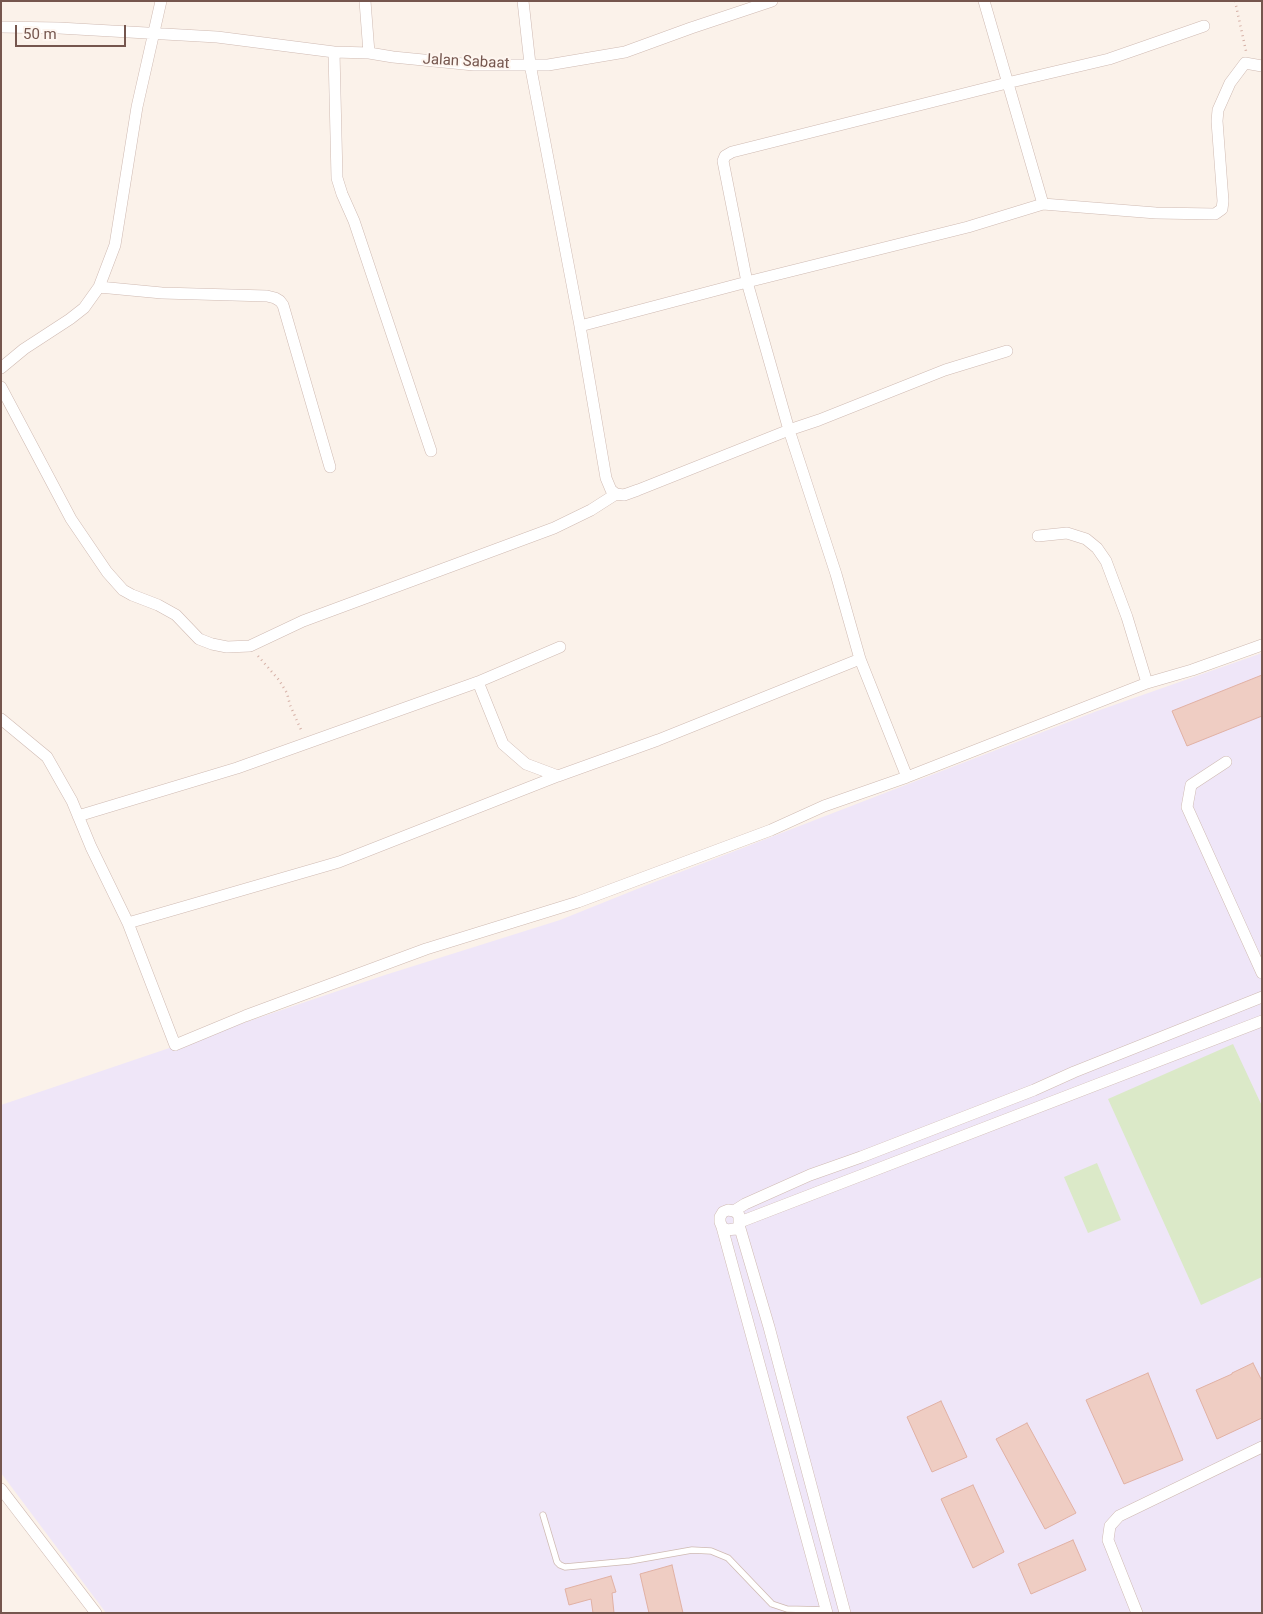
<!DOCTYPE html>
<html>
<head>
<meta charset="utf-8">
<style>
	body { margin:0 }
	#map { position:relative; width:1263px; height:1614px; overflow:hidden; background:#fbf2ea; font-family:Roboto,sans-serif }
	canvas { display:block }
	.frame { position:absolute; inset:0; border:2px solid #75564e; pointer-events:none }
	.scale { position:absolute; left:15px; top:25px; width:111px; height:22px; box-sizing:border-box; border:2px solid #75564e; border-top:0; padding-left:6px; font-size:15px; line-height:18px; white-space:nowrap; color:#75564e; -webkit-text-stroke:4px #fef6f0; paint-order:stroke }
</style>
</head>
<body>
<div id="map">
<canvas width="1263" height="1614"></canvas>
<div class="frame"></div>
<div class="scale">50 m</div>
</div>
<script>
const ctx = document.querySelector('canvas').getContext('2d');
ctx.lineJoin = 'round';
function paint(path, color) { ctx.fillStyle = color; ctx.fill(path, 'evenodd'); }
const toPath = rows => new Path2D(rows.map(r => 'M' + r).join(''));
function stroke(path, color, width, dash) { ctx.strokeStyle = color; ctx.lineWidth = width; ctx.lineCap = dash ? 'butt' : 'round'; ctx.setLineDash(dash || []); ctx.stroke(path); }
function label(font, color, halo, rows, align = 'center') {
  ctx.font = font + ' Roboto,sans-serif'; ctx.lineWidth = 4; ctx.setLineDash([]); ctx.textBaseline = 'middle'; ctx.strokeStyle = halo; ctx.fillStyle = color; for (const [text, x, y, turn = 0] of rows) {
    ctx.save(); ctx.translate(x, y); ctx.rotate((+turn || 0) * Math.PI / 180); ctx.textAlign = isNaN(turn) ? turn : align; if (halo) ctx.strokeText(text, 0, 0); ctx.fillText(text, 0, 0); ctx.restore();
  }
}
paint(toPath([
	[1262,653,1262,1613,106,1613,1,1473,1,1105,385,975,560,920,652,883,1097,711]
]), '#efe6f8');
paint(toPath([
	[1233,1044,1262,1106,1262,1277,1201,1305,1108,1099],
	[1097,1163,1121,1220,1088,1233,1064,1177]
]), '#dbe9c8');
const building = toPath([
	[1262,675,1262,716,1187,746,1172,711,1262,675],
	[1253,1363,1262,1381,1262,1418,1217,1439,1196,1390,1232,1374,1232,1373,1253,1363],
	[1148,1373,1183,1460,1124,1484,1086,1400,1148,1373],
	[941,1401,967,1457,932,1472,907,1417,941,1401],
	[1027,1423,1076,1513,1045,1529,996,1439,1027,1423],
	[973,1485,1004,1552,973,1568,941,1499,973,1485],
	[1073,1540,1086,1570,1031,1594,1018,1564,1073,1540],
	[672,1565,683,1613,649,1613,640,1574,672,1565],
	[611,1576,616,1592,612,1593,614,1613,593,1613,591,1599,569,1605,565,1589,611,1576]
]);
paint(building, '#efcdc3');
stroke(building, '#e1b1a4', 1);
const service = toPath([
	[543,1515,557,1562,560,1565,565,1567,630,1561,692,1550,711,1551,728,1558,772,1604,787,1609,826,1610]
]);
const minor = toPath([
	[365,1,369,53],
	[523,1,530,64,580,326,747,282,968,227,1043,204,1156,213,1215,214,1222,209,1223,201,1217,121,1218,110,1230,83,1245,63,1262,66],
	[984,1,1043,204],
	[1,27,59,28,217,37,334,52,369,53,393,57,474,65,548,65,625,52,691,28,772,1],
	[334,52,337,178,342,194,354,221,431,451],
	[99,287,162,293,267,296,275,298,280,301,283,305,330,467],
	[580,326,606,478,611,490,616,494,624,495,638,490,789,430,836,574,860,659,907,777],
	[1007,351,945,370,819,420,789,430,747,282,723,161,725,156,732,152,756,146,1007,83,1109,59,1204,26],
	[1,368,24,349,70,319,84,308,99,287,115,245,137,107,161,1],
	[1,387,71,519,107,572,123,590,132,595,158,605,176,615,199,639,212,644,227,647,250,646,303,621,554,528,591,510,616,494],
	[1038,536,1067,533,1086,539,1097,548,1106,561,1127,617,1147,683],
	[478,682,560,647],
	[1,719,47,757,72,801,91,847,128,923,175,1045,245,1016,426,949,578,902,771,830,824,806,907,777,1147,683,1192,670,1262,645],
	[1226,762,1191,785,1187,807,1262,973],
	[78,816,237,768,478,682,503,744,526,764,558,776,658,740,860,659],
	[128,923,339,862,558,776],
	[734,1211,745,1204,810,1175,861,1157,1034,1090,1074,1072,1262,997],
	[740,1222,1262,1021],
	[739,1225,736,1229,726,1230,722,1227,720,1222,720,1217,723,1212,728,1210,734,1211,739,1215,739,1225,769,1327,845,1613],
	[722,1227,827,1613],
	[1,1489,96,1613],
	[1137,1613,1108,1540,1110,1526,1119,1516,1262,1447]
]);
stroke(service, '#cfbab2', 7);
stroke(minor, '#cfbab2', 12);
stroke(toPath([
	[1235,1,1246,51],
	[258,656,279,680,287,693,290,705,302,732]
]), '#d5b0a6', 2.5, [1, 4]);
stroke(service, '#fff', 5.5);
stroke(minor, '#fff', 11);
label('15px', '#75564e', '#fef6f0', [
	["Jalan Sabaat",466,62,3]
]);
</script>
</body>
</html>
